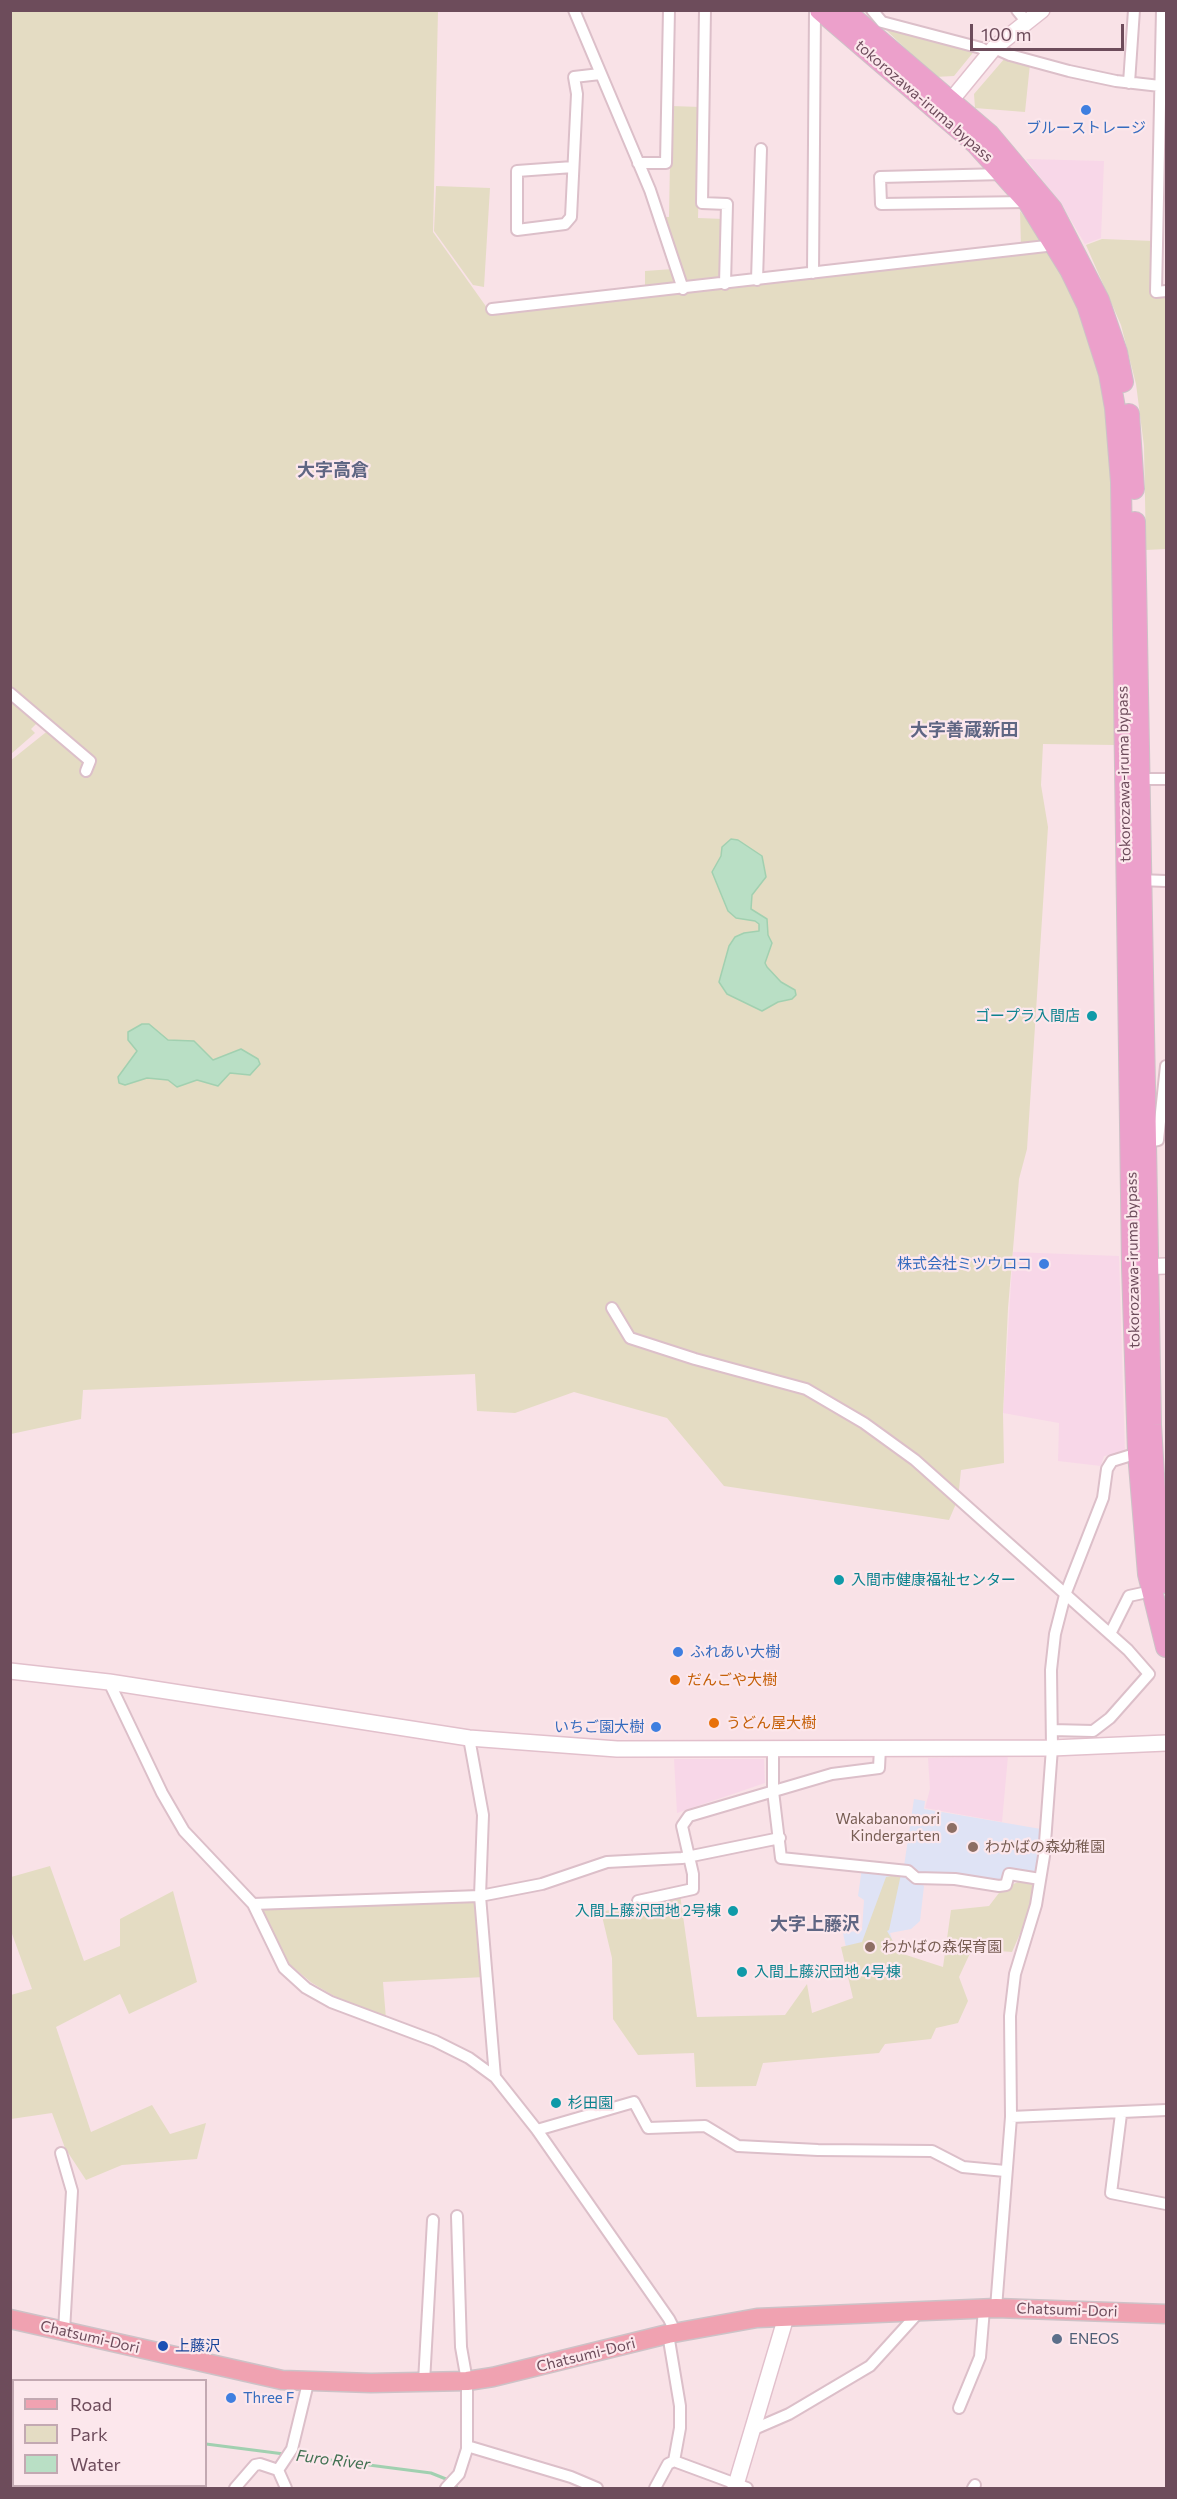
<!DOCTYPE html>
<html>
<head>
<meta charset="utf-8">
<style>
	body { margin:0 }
	#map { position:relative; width:1177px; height:2499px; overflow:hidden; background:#f9e2e7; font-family:Commissioner,sans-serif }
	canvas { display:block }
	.frame { position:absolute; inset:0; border:12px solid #6d4c5b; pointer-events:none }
	.legend { position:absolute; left:12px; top:2379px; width:195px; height:108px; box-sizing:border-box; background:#fce7ec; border:2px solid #c3a9b2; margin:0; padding:8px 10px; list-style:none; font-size:18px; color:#6d4c5b }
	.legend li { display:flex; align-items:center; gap:12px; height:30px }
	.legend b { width:30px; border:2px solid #c3a9b2 }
	.scale { position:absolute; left:970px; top:24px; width:154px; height:27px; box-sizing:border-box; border:3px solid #6d4c5b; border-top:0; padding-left:8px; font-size:18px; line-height:21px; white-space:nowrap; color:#6d4c5b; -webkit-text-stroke:4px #fce7ec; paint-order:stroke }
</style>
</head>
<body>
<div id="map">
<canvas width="1177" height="2499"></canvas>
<div class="frame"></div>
<ul class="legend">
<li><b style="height:8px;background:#f0a2b1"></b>Road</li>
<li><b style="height:16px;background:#e4dcc3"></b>Park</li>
<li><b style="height:16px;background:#b9dfc5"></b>Water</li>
</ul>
<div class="scale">100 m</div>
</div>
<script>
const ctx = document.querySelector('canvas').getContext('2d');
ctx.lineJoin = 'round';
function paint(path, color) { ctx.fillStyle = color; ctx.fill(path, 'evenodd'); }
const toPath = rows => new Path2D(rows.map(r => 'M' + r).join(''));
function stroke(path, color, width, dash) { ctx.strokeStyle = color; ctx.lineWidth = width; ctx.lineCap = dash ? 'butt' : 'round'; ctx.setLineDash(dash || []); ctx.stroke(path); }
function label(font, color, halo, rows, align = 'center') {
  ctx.font = font + ' Commissioner,"Noto Sans JP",sans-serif'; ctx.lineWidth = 4.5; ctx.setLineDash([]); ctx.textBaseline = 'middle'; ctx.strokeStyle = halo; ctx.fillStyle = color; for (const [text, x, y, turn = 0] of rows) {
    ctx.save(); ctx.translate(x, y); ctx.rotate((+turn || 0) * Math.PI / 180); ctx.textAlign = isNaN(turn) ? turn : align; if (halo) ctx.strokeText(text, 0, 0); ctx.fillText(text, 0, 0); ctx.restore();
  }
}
paint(toPath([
	[1026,159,1104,161,1101,238,1085,244,1063,207],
	[1013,1252,1119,1256,1125,1453,1104,1456,1101,1466,1058,1461,1059,1423,1003,1413],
	[1008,1756,1002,1822,925,1808,930,1789,928,1758],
	[674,1759,764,1759,765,1783,677,1813]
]), '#f8d7e8');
paint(toPath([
	[914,1799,925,1801,924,1809,1041,1829,1037,1869,1032,1874,1002,1882,916,1874,915,1868,904,1866],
	[862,1868,909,1876,910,1882,920,1882,924,1886,920,1921,911,1929,890,1933,899,1960,865,2039,843,1933,862,1930,864,1900,858,1896]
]), '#dfe3f5');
paint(toPath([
	[11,11,438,11,433,232,490,312,1048,250,1054,260,1073,296,1103,383,1111,447,1116,745,1043,744,1041,785,1048,827,1027,1149,1019,1179,1008,1308,1003,1413,1004,1463,961,1470,958,1499,949,1520,724,1486,667,1418,574,1392,515,1413,477,1411,475,1374,83,1390,81,1419,11,1434,10,761,55,725,11,686],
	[880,24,976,49,954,76,935,77],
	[1005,58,1030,64,1025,112,975,108,974,94],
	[671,106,701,107,698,218,724,219,722,276,717,282,690,285,685,281,663,217,669,217],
	[436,186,490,188,484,287,473,285,434,231],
	[1020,211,1027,220,1044,244,1021,247],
	[1102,239,1154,241,1153,295,1166,294,1166,549,1146,550,1144,446,1136,384,1121,325,1086,245],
	[673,269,678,283,645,291,645,271],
	[10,700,37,723,31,729,35,733,11,754],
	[50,1866,84,1961,120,1946,120,1919,173,1891,197,1982,129,2014,120,1994,56,2027,91,2132,152,2105,170,2134,206,2123,197,2159,122,2165,86,2180,65,2148,52,2113,11,2119,11,1995,32,1989,11,1931,11,1877],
	[901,1874,889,1930,887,1931,900,1953,943,1967,951,1910,989,1906,1002,1889,1034,1875,1030,1911,1012,1952,972,1949,959,1977,968,2001,958,2023,936,2028,931,2039,885,2044,879,2053,763,2063,756,2086,696,2087,694,2053,638,2055,613,2019,612,1958,601,1912,680,1894,697,2017,785,2015,807,1984,812,2013,853,1998,841,1947,862,1942,886,1877],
	[486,1889,485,1977,383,1982,386,2019,339,1999,312,1983,288,1963,270,1935,256,1899]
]), '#e4dcc3');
const water = toPath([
	[731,839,738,840,762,856,766,877,752,895,751,909,767,919,768,935,772,943,765,963,767,967,781,982,795,990,796,995,792,999,778,1002,762,1011,727,994,719,982,729,946,735,937,744,933,759,931,759,924,755,921,736,918,728,911,712,872,721,856,722,847,731,839],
	[142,1024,149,1024,168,1040,194,1041,213,1060,241,1049,258,1059,260,1064,250,1075,230,1073,218,1086,197,1080,177,1087,168,1080,147,1078,125,1085,119,1083,118,1077,137,1051,128,1040,128,1032,142,1024]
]);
paint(water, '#b9dfc5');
stroke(water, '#a1d0b0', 1.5);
stroke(toPath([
	[10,2420,14,2421],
	[206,2444,284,2454],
	[291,2455,431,2473,446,2479,457,2488]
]), '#a1d0b0', 3);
const street = toPath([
	[574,10,650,190,683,289],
	[705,10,702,203,727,204,725,284],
	[872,10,882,22,981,48,989,53],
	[1017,10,1026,21],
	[1162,10,1156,292,1166,291],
	[994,48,1010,55,1069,71,1116,81,1160,86],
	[1129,83,1134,10],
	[638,163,666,163,669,10],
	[573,167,517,171,517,230,565,224,571,217,577,94,574,77,600,74],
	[1005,174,880,177,881,204,1028,202],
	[813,273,815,10],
	[757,280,761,149],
	[492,309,1055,245],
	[10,693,90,761,86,771],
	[1140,779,1166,779],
	[1138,880,1166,881],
	[1147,1142,1158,1140,1166,1066],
	[612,1308,630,1338,695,1359,806,1389,864,1423,915,1460,1128,1650,1149,1674,1110,1718,1093,1731,1052,1730],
	[1110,1634,1129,1596,1152,1591],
	[109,1682,162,1793,184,1831,253,1904,284,1968,306,1988,331,2002,435,2041,469,2058,495,2077,537,2130,669,2319,676,2333],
	[469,1738,483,1815,480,1896,495,2077],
	[773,1749,773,1791,781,1858,908,1871,916,1878,955,1879,999,1886,1006,1885,1009,1874,1040,1879],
	[638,1901,693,1889,693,1874,682,1826,689,1816,832,1774,879,1768,880,1748],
	[253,1904,480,1896,542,1884,607,1862,682,1858,780,1838],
	[1121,2114,1111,2193,1166,2204],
	[1011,2117,1166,2110],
	[537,2130,634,2102,648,2128,705,2126,738,2146,818,2150,932,2151,963,2167,1005,2171],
	[61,2153,72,2191,64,2331],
	[996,2308,1011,2117,1010,2016,1015,1974,1036,1905,1044,1856,1052,1748,1051,1670,1055,1634,1065,1595,1103,1498,1107,1469,1112,1461,1138,1453],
	[424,2382,433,2220],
	[959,2408,980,2357,984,2309],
	[752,2430,789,2414,870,2366,920,2311],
	[467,2446,571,2477,597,2488],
	[674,2461,747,2488],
	[235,2488,255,2465,260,2464,278,2470],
	[286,2488,278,2470,292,2449,308,2383],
	[446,2488,459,2474,467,2449,467,2381,461,2347,457,2216],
	[655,2488,668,2464,674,2461,680,2428,680,2406,668,2334],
	[973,2488,975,2485]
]);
const secondary = toPath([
	[944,109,994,48,1042,10],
	[1140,1267,1166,1266],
	[10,1671,109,1682,469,1738,617,1749,1052,1748,1166,1743],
	[735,2488,786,2317]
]);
const primary = toPath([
	[10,2319,282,2380,371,2383,467,2381,493,2377,668,2334,757,2318,996,2308,1166,2314]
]);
const highway = toPath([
	[820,10,976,144,1028,202,1070,270,1087,305,1109,374,1115,408,1121,482,1132,1267,1138,1453,1148,1574,1166,1647],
	[844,10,989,134,1052,209,1099,300,1117,352,1123,382],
	[1129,414,1134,489],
	[1135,522,1151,1425,1156,1507,1166,1583]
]);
stroke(street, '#dcbfc9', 14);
stroke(secondary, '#e2c0cc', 18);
stroke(primary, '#cdc2c7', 21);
stroke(highway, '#cdc2c7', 22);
stroke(street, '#fff', 10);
stroke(secondary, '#fff', 15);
stroke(primary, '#f0a2b1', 18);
stroke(highway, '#eca0cb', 20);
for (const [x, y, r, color] of [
	[1086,110,6,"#3f7fe0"],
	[1092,1016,6,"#0f9aa8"],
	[1044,1264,6,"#3f7fe0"],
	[839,1580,6,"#0f9aa8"],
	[678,1652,6,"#3f7fe0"],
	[675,1680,6,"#e8710a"],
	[714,1723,6,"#e8710a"],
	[656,1727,6,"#3f7fe0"],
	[952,1828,6,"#8d6e63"],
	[973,1847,6,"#8d6e63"],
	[733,1911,6,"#0f9aa8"],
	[870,1947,6,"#8d6e63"],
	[742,1972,6,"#0f9aa8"],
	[556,2103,6,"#0f9aa8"],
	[1057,2339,6,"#5c6f8a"],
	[163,2346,6,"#1a4fb4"],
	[231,2398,6,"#3f7fe0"]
]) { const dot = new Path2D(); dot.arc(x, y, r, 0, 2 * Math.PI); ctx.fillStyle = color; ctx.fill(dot); stroke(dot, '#fce7ec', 2); }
label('15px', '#6d4c5b', '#fce7ec', [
	["tokorozawa-iruma bypass",924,101,41],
	["tokorozawa-iruma bypass",1124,774,-91],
	["tokorozawa-iruma bypass",1133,1260,-91],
	["Chatsumi-Dori",1067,2310,2],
	["Chatsumi-Dori",90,2337,13],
	["Chatsumi-Dori",586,2355,-14]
]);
label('15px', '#366cbe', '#fce7ec', [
	["ブルーストレージ",1086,128,"center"],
	["株式会社ミツウロコ",1032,1264],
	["ふれあい大樹",690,1652,"left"],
	["いちご園大樹",644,1727],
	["Three F",243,2398,"left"]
], 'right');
label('15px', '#0d838f', '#fce7ec', [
	["ゴープラ入間店",1080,1016,"right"],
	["入間市健康福祉センター",851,1580],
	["入間上藤沢団地 2号棟",721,1911,"right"],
	["入間上藤沢団地 4号棟",754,1972],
	["杉田園",568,2103]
], 'left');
label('15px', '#c56008', '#fce7ec', [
	["だんごや大樹",687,1680],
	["うどん屋大樹",726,1723]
], 'left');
label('15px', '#785e54', '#fce7ec', [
	["Wakabanomori",940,1819,"right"],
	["Kindergarten",940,1836,"right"],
	["わかばの森幼稚園",985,1847],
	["わかばの森保育園",882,1947]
], 'left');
label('15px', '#4e5e75', '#fce7ec', [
	["ENEOS",1069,2339]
], 'left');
label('15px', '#164399', '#fce7ec', [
	["上藤沢",175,2346]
], 'left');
label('italic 16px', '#427152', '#fce7ec', [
	["Furo River",333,2460,7]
]);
label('bold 18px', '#5f6683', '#fce7ec', [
	["大字高倉",333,470],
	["大字善蔵新田",964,730],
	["大字上藤沢",815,1924]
]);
</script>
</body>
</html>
